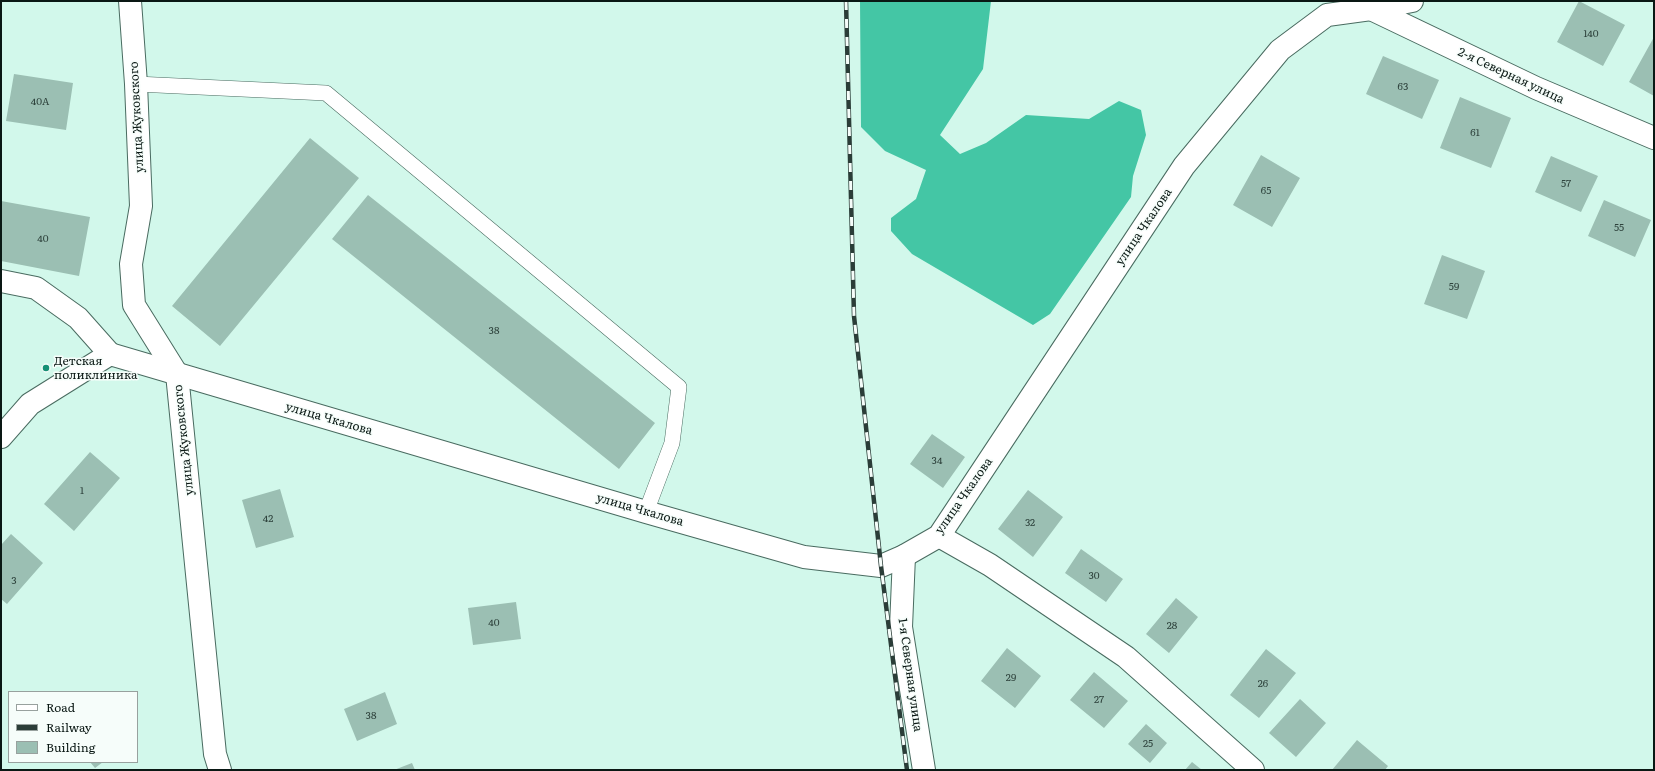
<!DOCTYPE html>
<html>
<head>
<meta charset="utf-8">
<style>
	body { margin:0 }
	#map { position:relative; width:1655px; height:771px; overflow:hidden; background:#d2f8eb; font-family:Literata,serif }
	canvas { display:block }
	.frame { position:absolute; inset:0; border:2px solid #0a1814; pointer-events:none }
	.legend { position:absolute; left:8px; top:691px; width:130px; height:72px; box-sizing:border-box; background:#f6fdfa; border:1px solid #98a19e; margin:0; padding:5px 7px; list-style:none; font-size:12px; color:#0a1814 }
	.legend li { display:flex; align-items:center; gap:8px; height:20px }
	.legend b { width:20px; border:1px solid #98a19e }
</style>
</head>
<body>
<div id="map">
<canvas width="1655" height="771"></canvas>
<div class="frame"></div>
<ul class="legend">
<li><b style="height:5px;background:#fff"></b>Road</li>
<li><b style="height:5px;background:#2b3d38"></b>Railway</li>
<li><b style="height:11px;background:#9bbfb3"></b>Building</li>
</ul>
</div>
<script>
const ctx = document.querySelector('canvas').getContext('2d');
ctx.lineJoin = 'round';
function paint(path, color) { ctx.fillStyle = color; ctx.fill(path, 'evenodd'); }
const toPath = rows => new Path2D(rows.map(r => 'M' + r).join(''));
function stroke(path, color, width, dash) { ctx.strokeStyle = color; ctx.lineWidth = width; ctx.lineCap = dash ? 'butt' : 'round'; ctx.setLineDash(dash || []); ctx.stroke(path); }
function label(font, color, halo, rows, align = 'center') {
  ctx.font = font + ' Literata,serif'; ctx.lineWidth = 3; ctx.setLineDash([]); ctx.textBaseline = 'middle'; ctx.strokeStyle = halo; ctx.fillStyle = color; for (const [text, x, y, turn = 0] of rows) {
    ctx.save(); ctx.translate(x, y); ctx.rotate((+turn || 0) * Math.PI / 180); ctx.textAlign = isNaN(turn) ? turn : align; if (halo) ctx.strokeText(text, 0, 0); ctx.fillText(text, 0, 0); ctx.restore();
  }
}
paint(toPath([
	[860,1,991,1,983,69,940,135,960,154,986,143,1026,115,1089,119,1119,101,1141,110,1146,135,1133,176,1131,197,1050,314,1033,325,912,254,891,231,891,218,916,199,926,170,885,151,861,127]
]), '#44c6a5');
paint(toPath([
	[1579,1,1625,25,1603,66,1557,42],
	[1654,37,1654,96,1629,82],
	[1383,56,1439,80,1422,119,1366,94],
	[14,74,73,83,66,130,6,121],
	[1460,97,1511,118,1491,168,1440,148],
	[310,138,359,178,220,346,172,306],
	[1261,155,1300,178,1272,227,1233,205],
	[1551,156,1598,176,1581,212,1535,192],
	[368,195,655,423,619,469,332,239],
	[1604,200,1651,220,1635,257,1588,236],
	[1,201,90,217,79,276,1,261],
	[1442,255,1485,271,1467,319,1424,304],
	[932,434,965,457,943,488,910,464],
	[90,452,120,478,74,531,44,504],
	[280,489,294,537,256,548,242,500],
	[1028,490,1063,517,1033,557,998,529],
	[11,534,43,563,7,604,1,599,1,545],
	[1081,549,1123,579,1106,602,1065,573],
	[1176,598,1198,617,1169,653,1146,634],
	[516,602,521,639,473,645,468,608],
	[1007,648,1041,676,1015,708,981,681],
	[1266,649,1296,673,1259,718,1230,695],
	[1094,672,1128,701,1104,728,1070,700],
	[385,692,397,724,357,741,344,709],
	[1300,699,1326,723,1296,757,1269,733],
	[1146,724,1167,743,1150,763,1128,744],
	[1357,740,1388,766,1385,770,1332,770],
	[90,762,103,762,95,768],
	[1192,762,1202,770,1185,770],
	[412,763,415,770,394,770]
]), '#9bbfb3');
const service = toPath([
	[136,84,326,93,679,387,672,443,646,512]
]);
const minor = toPath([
	[130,1,136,84,141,206,131,264,134,305,177,374,215,754,220,770],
	[1371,9,1536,88,1654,138],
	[1371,9,1412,1],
	[1,281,36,288,78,318,110,354],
	[939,536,990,565,1126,657,1253,770],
	[904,556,901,627,924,770]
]);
const tertiary = toPath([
	[1,437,30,404,110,354,646,512,804,557,881,566,904,556,939,536,1184,166,1280,50,1327,15,1371,9]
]);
stroke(service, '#496b60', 16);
stroke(minor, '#496b60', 24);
stroke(tertiary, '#496b60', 24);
stroke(service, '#fff', 15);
stroke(minor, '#fff', 22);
stroke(tertiary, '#fff', 22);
const rail = toPath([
	[846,1,854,316,881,566,907,770]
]);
stroke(rail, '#2b3d38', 4.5);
stroke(rail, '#f6fdfa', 3, [9]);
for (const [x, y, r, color] of [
	[46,368,4,"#169075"]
]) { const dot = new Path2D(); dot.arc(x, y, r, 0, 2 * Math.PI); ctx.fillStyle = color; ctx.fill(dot); stroke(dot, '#f6fdfa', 1.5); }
label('10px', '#2e423c', null, [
	["140",1591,34],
	["63",1403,87],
	["40А",40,102],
	["61",1475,133],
	["57",1566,184],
	["65",1266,191],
	["55",1619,228],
	["40",43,239],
	["59",1454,287],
	["38",494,331],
	["34",937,461],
	["1",82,491],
	["42",268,519],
	["32",1030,523],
	["30",1094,576],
	["3",14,581],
	["40",494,623],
	["28",1172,626],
	["29",1011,678],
	["26",1263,684],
	["27",1099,700],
	["38",371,716],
	["25",1148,744]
]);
label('12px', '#0a1814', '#f6fdfa', [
	["2-я Северная улица",1511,76,25],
	["улица Жуковского",137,117,-93],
	["улица Чкалова",1144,227,-56],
	["улица Чкалова",329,419,16],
	["улица Жуковского",184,440,-96],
	["улица Чкалова",964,496,-55],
	["улица Чкалова",640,510,16],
	["1-я Северная улица",910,675,82]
]);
label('12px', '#0a1814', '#f6fdfa', [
	["Детская",54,361],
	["поликлиника",54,375]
], 'left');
</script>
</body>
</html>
